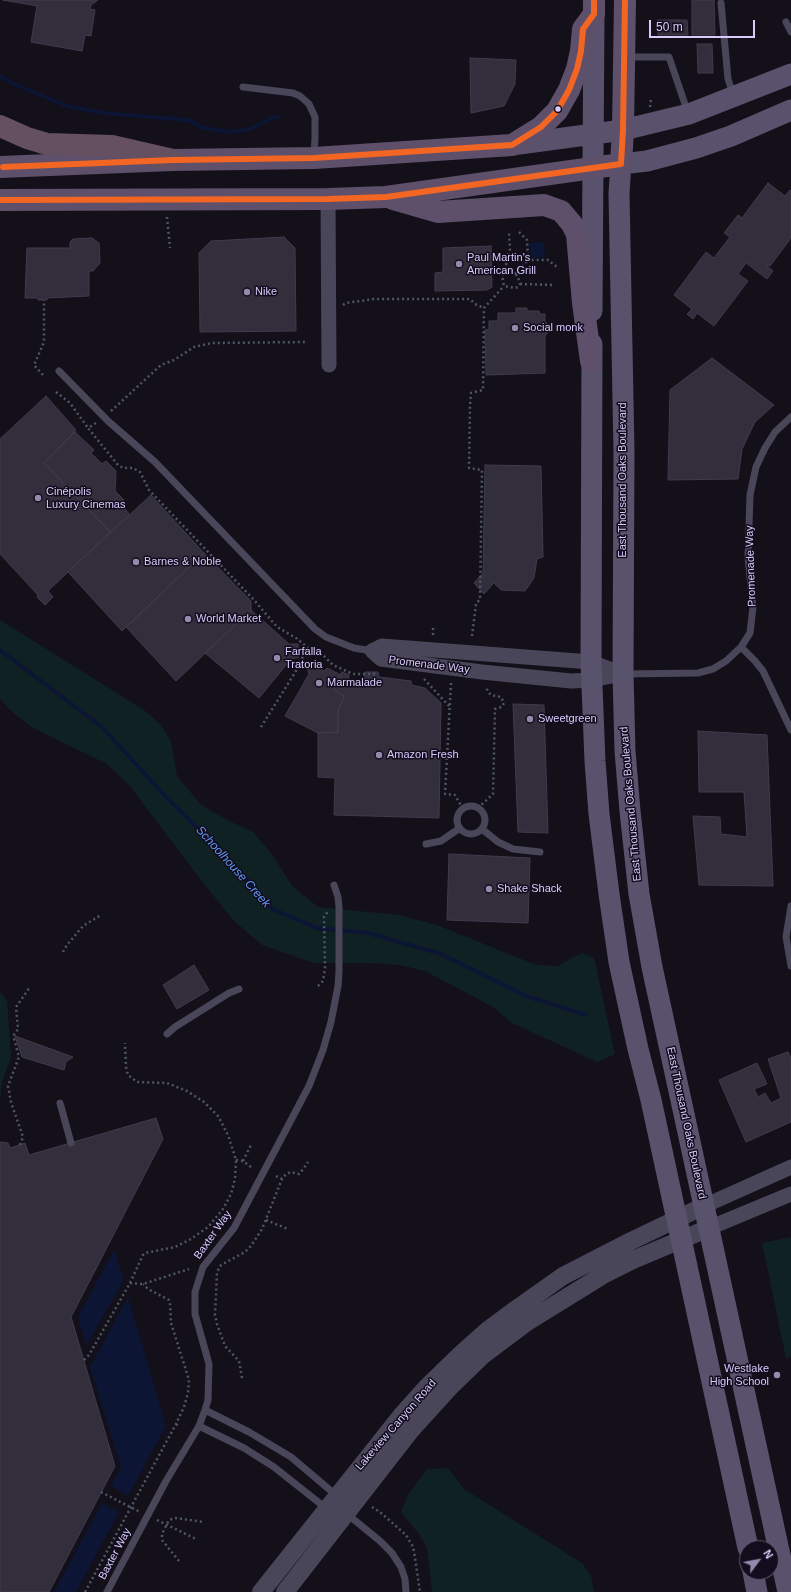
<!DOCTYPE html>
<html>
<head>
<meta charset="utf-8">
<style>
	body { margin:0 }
	#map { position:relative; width:791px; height:1592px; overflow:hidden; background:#13101a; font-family:Helvetica,sans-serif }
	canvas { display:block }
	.north { position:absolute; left:739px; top:1540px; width:40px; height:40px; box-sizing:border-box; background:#120d1d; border:1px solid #625976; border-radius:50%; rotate:58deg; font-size:11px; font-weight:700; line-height:16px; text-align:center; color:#d9ccfc }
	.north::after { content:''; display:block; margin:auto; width:14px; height:18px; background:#948aad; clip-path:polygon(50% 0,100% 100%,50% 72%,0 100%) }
	.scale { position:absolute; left:649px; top:20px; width:106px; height:18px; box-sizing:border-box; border:2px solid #d9ccfc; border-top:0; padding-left:5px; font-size:12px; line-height:14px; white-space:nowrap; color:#d9ccfc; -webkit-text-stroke:3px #120d1d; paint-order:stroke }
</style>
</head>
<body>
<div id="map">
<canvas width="791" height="1592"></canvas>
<div class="north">N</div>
<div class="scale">50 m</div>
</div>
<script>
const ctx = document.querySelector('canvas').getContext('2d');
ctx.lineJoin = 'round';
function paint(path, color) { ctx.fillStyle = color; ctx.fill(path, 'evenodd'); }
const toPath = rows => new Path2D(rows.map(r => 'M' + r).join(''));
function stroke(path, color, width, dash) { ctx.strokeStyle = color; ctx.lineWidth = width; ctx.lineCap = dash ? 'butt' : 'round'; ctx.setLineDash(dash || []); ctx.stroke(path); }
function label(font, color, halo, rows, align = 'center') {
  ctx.font = font + ' Helvetica,sans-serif'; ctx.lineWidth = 3; ctx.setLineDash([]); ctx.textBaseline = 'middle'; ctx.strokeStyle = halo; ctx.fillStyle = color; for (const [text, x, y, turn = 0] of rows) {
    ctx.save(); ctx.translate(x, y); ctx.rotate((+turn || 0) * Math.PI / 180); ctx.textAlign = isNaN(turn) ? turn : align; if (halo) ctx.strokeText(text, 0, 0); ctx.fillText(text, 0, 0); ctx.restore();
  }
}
paint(toPath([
	[0,620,144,710,161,725,171,742,177,776,200,804,225,819,253,832,272,854,292,886,318,907,399,915,437,925,536,965,557,966,582,953,594,958,615,1054,597,1062,512,1023,493,1007,425,971,400,965,371,963,314,963,262,945,233,920,201,880,129,785,107,764,33,728,10,710,0,699],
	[0,992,7,1000,11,1057,2,1082,0,1102],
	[791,1237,791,1357,786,1358,762,1243],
	[448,1468,464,1489,582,1563,591,1576,594,1592,432,1592,427,1548,419,1534,401,1512,408,1495,427,1469]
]), '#102124');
paint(toPath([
	[544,242,545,257,531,258,530,243],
	[114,1250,124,1280,86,1346,78,1317],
	[128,1297,166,1426,128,1496,111,1486,121,1467,90,1367],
	[102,1503,119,1512,76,1592,54,1592]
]), '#0c1534');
stroke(toPath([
	[0,76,14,84,67,106,103,113,188,120,204,128,230,132,250,129,272,118,278,117],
	[0,650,102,727,166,797,222,852,272,909,317,928,368,933,441,954,526,996,586,1015]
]), '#0c1534', 4);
const building = toPath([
	[3,0,98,0,91,5,90,9,95,10,91,36,85,35,82,51,31,42,37,6,3,0],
	[692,0,714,0,715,35,692,35,692,0],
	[658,20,687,20,688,35,658,35,658,20],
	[697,44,712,44,713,73,698,73,697,44],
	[470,58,516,60,515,84,504,106,471,113,470,58],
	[768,183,785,196,790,190,791,191,791,238,770,266,768,265,767,266,773,271,767,279,746,263,738,274,748,281,714,326,697,313,693,319,687,314,692,309,674,295,706,252,714,258,730,237,724,233,738,215,742,218,768,183],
	[284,237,295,248,296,331,200,332,199,253,211,241,284,237],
	[92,238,99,243,100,263,93,271,89,271,89,296,47,298,47,300,38,300,38,298,25,298,27,248,70,248,70,242,73,239,92,238],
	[491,246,492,287,487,290,435,291,435,273,443,272,443,248,491,246],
	[516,308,527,308,527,311,539,311,540,314,545,314,545,323,547,323,547,334,545,335,545,373,486,375,485,330,489,329,489,321,498,321,498,313,516,313,516,308],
	[712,358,774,405,755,422,742,449,738,479,668,480,670,390,712,358],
	[46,396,76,430,44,463,110,532,48,591,53,597,45,605,37,597,38,595,0,554,0,455,1,453,0,452,0,439,46,396],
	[75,432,94,450,91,453,102,464,106,461,116,471,115,491,124,500,121,504,130,515,110,532,44,463,75,432],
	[485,465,541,466,543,557,537,559,534,578,525,591,501,590,494,583,484,594,474,583,483,573,485,465],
	[151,495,204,553,122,631,68,572,151,495],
	[204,553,251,601,251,610,176,681,126,627,204,553],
	[251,610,289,644,298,644,299,657,291,659,259,698,205,653,251,610],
	[319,663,324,672,327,668,341,675,334,690,344,696,338,712,338,732,318,733,285,716,309,674,307,667,319,663],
	[342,672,349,675,348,682,363,684,365,672,378,672,379,677,411,681,412,685,425,688,441,703,439,818,334,815,335,778,318,777,318,733,338,732,338,712,344,696,334,690,342,672],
	[513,704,544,705,548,833,518,832,513,704],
	[698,731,767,735,773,886,699,885,693,816,720,817,721,834,747,837,744,792,699,792,698,731],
	[449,854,530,858,528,923,447,920,449,854],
	[194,965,209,990,177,1009,163,985,194,965],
	[15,1036,73,1057,66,1062,64,1070,22,1057,15,1036],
	[788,1052,791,1058,791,1122,746,1142,719,1080,757,1063,767,1084,754,1089,758,1097,765,1093,771,1103,781,1098,768,1059,788,1052],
	[156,1118,163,1139,71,1317,115,1466,49,1592,0,1592,0,1142,8,1143,10,1148,25,1143,29,1155,156,1118]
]);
paint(building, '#322e3c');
stroke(building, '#413b4d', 1);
stroke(toPath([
	[650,107,651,99],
	[167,217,170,248],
	[519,232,527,240,528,260,548,260,557,267],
	[507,270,514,272,518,277,520,284,518,287,515,288,504,286,502,275,504,272,507,270],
	[507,270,506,262,510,249,509,233],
	[515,274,528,260],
	[520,284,554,285],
	[343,305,346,303,374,299,470,299,475,304,484,308],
	[43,375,34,365,44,342,44,300],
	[56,392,70,403,88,428],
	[111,411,161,365,174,360,194,347,212,343,308,342],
	[96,423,88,428,118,465,123,468,133,468,140,472,149,490,254,600,277,627,296,638,308,648,315,648,319,651,333,665,353,674,378,674],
	[433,635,433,626],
	[472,636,476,604,480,599,482,470,469,468,470,405,471,393,483,390,484,308,504,286],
	[424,679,449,706],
	[451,683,445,794,455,795,463,809],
	[261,727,301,663,303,655,308,648],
	[478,808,493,794,495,709,502,707,504,703,501,697,491,695,488,692,486,687],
	[63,952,67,945,83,926,101,915],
	[318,986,323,981,325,968,324,917,329,910],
	[20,1145,23,1137,11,1102,8,1086,19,1057,14,1039,14,1035,18,1029,16,1007,30,987],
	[236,1160,243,1161,251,1167],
	[243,1161,252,1143],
	[276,1176,282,1179],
	[266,1220,288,1229],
	[130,1283,143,1284,189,1269],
	[84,1360,89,1355,130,1283,143,1255,145,1253,175,1247,191,1239,208,1227,223,1209,231,1194,235,1179,236,1160,228,1135,218,1116,204,1102,187,1091,167,1083,137,1082,128,1075,126,1067,125,1043],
	[242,1378,239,1361,225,1346,217,1324,215,1315,217,1272,221,1265,245,1252,251,1246,262,1229,282,1179,286,1174,291,1172,299,1174,301,1172,308,1162],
	[176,1424,180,1427],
	[101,1492,140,1512],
	[372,1507,380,1512,406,1535,412,1545,414,1551,420,1592],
	[157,1520,196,1539],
	[179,1561,162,1540,162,1534,169,1520,175,1518,204,1522],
	[85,1592,176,1424,184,1407,188,1393,189,1380,171,1323,170,1303,169,1300,148,1289,143,1284]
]), '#4e5765', 2.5, [2, 3]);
stroke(toPath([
	[721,3,728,79,733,94],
	[786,22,791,32],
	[627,57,669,57,688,113],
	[243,87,293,93,300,96,309,104,315,117,315,138,314,157],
	[59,371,108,421,155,462,315,629,326,637,354,648,372,651],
	[741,647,755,661,763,671,791,730],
	[625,674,698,673,713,669,726,661,741,647,750,633,753,607,748,557,750,495,756,467,765,448,775,432,791,417],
	'457 820a14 14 0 1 1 28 0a14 14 0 1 1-28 0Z',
	[482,829,498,842,513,849,540,852],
	[426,844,441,841,460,828],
	[791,906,786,937,791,966],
	[167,1034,175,1027,229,993,239,989],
	[60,1103,71,1143],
	[205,1410,249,1432,291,1457,337,1496],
	[199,1426,244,1448,274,1467,327,1509],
	[347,1514,380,1541,392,1553,401,1567,405,1579,406,1592],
	[107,1592,166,1481,199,1426,205,1410,208,1400,209,1364,195,1314,195,1292,203,1267,234,1228,309,1086,323,1050,331,1022,338,986,339,972,339,907,338,897,334,885]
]), '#49465a', 7);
stroke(toPath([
	[328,199,329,365],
	[382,646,591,662,623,674,591,680,571,681,482,672,381,659,372,651,382,646],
	[704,1206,791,1167],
	[709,1228,791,1194]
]), '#49465a', 15);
stroke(toPath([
	[261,1592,401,1416,426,1388,461,1354,488,1330,515,1310,563,1276,631,1241,704,1206],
	[285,1592,411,1430,451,1386,483,1355,527,1322,603,1275,633,1260,709,1228]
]), '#49465a', 18);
stroke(toPath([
	[512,145,623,130,689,114,791,74],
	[592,311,594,14],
	[592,344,591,662,595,761,599,814,609,894,619,962,638,1049,651,1100,748,1548],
	[753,1572,757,1592],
	[788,1592,652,967,639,894,630,811,625,751,623,674,624,452,619,193,621,164,647,161,696,148,731,136,791,110]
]), '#58526c', 21);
stroke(toPath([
	[0,167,173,160,314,158,512,145,541,127,557,111,569,90,577,69,581,51,583,29,594,14,594,0],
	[393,199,438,212,544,205,561,211,572,224,577,234,583,303,591,361],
	[0,200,328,199,386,197,621,164,623,130,625,0]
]), '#5e506b', 22);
stroke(toPath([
	[0,126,27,138,47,144,112,146,173,160]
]), '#655062', 22);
stroke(toPath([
	[3,167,173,160,314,158,512,145,541,127,557,111,569,90,577,69,581,51,583,29,594,14,594,0],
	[0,200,328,199,386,197,621,164,623,130,625,0]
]), '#f26522', 6);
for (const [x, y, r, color] of [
	[558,109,3.5,"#d9ccfc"],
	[459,264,4,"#948aad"],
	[247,292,4,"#948aad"],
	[515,328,4,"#948aad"],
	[38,498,4,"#948aad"],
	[136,562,4,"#948aad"],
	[188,619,4,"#948aad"],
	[277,658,4,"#948aad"],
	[319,683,4,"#948aad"],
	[530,719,4,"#948aad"],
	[379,755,4,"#948aad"],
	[489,889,4,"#948aad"],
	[777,1375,4,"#948aad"]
]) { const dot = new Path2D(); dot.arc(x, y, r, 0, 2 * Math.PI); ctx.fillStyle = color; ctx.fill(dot); stroke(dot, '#120d1d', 1.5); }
label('11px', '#d9ccfc', '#120d1d', [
	["Paul Martin's",467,258],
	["American Grill",467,271],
	["Nike",255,292],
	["Social monk",523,328],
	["Cinépolis",46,492],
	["Luxury Cinemas",46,505],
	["Barnes & Noble",144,562],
	["World Market",196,619],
	["Farfalla",285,652],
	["Tratoria",285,665],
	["Marmalade",327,683],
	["Sweetgreen",538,719],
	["Amazon Fresh",387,755],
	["Shake Shack",497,889],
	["Westlake",769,1369,"right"],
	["High School",769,1382,"right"]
], 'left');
label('11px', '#d9ccfc', '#120d1d', [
	["East Thousand Oaks Boulevard",623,480,-90],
	["Promenade Way",751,566,-92],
	["Promenade Way",429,665,7],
	["East Thousand Oaks Boulevard",631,804,-95],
	["East Thousand Oaks Boulevard",686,1123,78],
	["Baxter Way",213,1235,-55],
	["Lakeview Canyon Road",396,1425,-49],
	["Baxter Way",115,1554,-62]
]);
label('italic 12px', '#619af5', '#120d1d', [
	["Schoolhouse Creek",233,867,48]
]);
</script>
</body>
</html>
